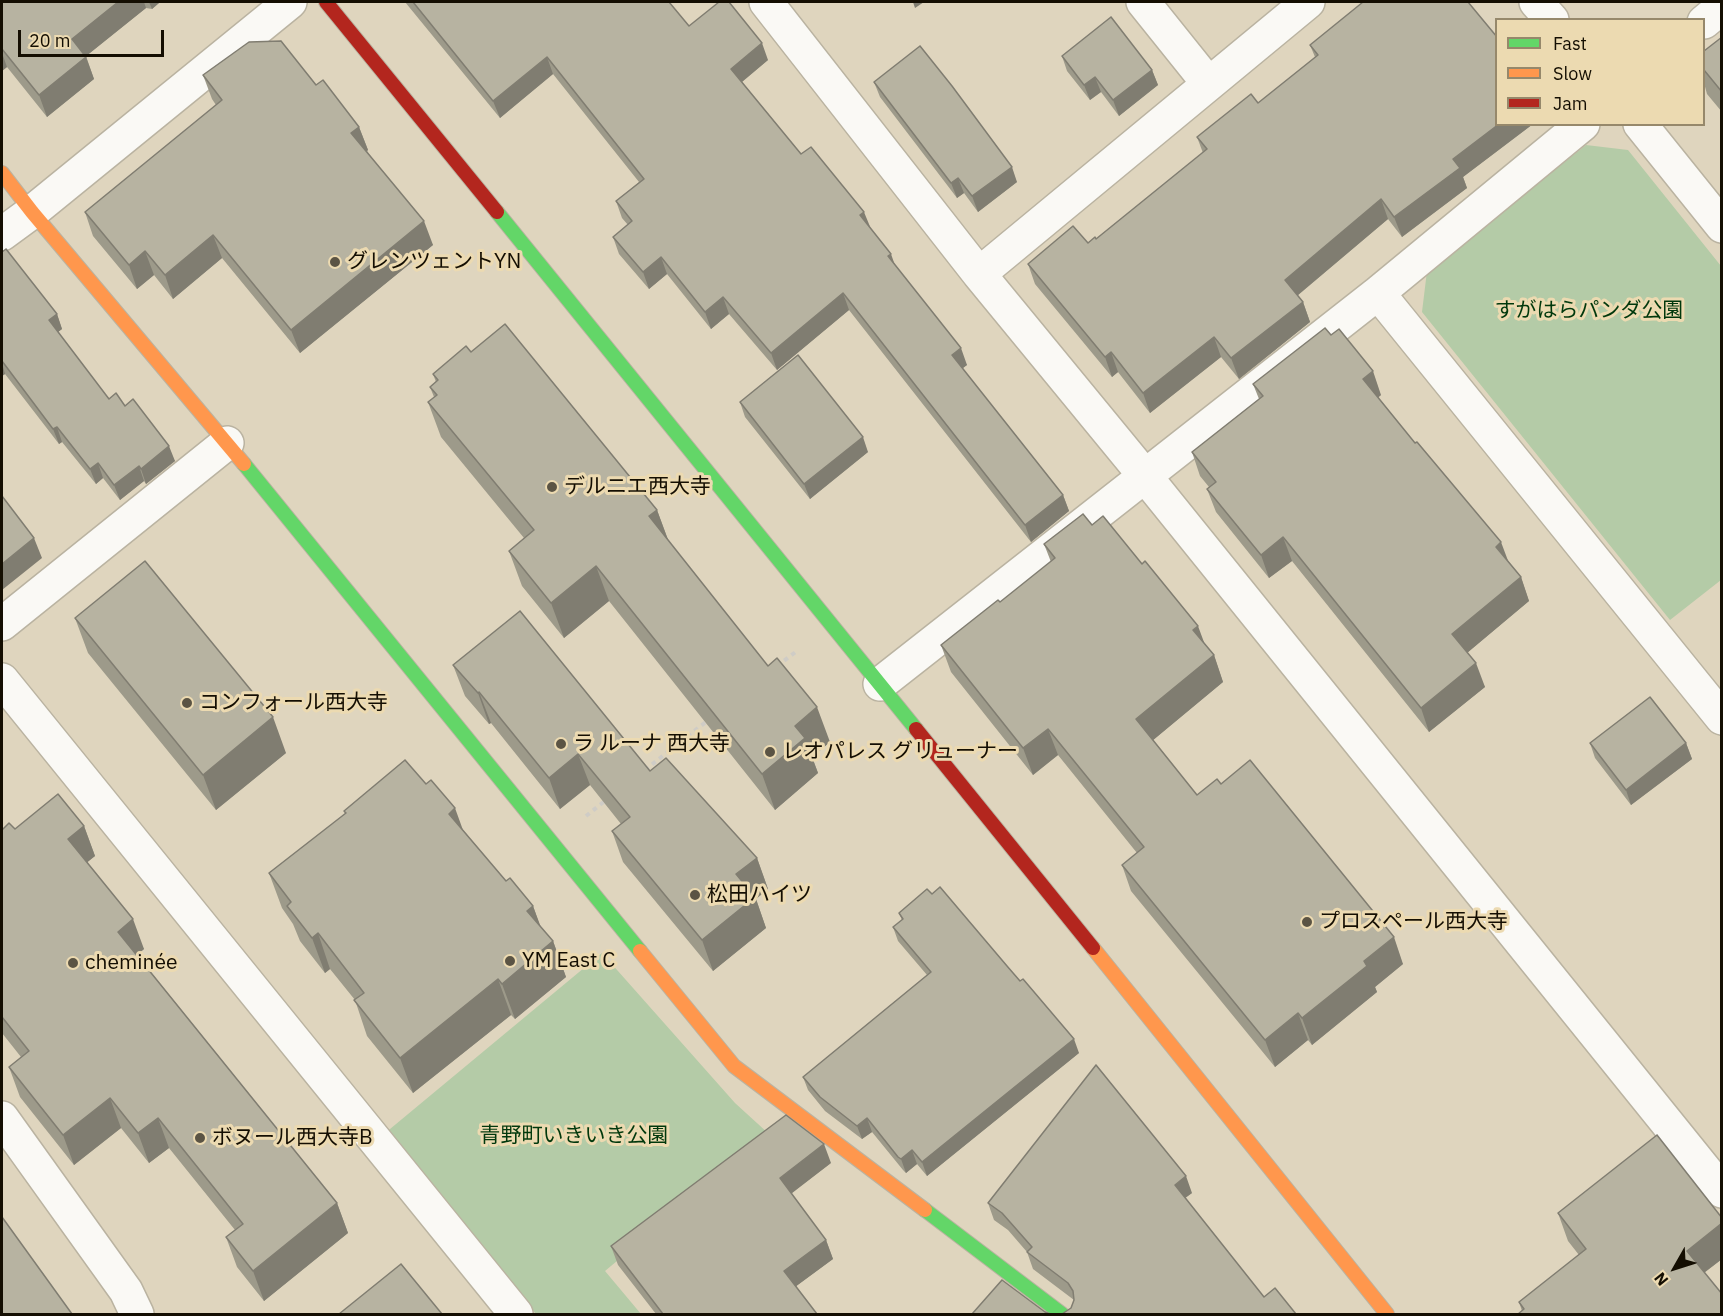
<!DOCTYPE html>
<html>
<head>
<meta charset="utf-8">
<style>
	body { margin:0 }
	#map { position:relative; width:1723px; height:1316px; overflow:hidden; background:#dfd5be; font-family:"IBM Plex Sans",sans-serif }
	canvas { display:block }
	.frame { position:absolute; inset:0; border:3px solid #140e02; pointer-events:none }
	.legend { position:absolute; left:1495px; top:18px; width:210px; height:108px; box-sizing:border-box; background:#ecdab1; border:2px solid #96886b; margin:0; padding:8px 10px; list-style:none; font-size:18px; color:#140e02 }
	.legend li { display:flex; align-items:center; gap:12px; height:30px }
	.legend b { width:30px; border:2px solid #96886b }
	.north { position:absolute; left:1645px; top:1238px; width:60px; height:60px; -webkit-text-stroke:4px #ecdab1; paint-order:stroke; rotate:231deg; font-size:16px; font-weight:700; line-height:24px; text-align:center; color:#140e02 }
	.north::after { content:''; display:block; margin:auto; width:21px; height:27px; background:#140e02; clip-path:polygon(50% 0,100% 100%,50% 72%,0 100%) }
	.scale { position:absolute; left:18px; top:30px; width:146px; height:27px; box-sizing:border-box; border:3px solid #140e02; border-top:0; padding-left:8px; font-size:18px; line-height:21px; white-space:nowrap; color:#140e02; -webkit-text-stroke:4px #ecdab1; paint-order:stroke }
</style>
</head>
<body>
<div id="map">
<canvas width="1723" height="1316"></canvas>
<div class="frame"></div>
<ul class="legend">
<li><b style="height:8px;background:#63d668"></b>Fast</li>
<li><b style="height:8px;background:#ff974d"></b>Slow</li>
<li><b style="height:8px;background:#b3261e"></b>Jam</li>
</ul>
<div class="north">N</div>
<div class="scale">20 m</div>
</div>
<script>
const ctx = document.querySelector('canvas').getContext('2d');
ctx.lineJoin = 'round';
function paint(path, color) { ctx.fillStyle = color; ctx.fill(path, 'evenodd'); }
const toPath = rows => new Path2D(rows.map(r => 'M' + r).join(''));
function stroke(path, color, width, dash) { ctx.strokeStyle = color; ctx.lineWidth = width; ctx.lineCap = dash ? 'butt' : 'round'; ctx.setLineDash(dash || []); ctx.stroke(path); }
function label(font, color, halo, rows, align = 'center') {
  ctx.font = font + ' "IBM Plex Sans","Noto Sans JP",sans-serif'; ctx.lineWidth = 6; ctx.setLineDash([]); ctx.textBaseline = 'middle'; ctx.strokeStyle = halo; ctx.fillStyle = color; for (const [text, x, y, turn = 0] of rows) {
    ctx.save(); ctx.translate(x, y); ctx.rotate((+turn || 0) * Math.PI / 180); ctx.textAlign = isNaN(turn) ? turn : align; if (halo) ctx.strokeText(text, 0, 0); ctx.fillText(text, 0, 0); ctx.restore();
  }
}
paint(toPath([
	[1586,145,1628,150,1721,266,1721,580,1670,620,1422,312,1427,271],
	[602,953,735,1103,769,1134,605,1271,641,1314,536,1314,384,1134]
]), '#b4cba7');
const street = toPath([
	[766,2,979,274,1145,476,1722,1191],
	[1143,2,1208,83],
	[1536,2,1552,20],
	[1704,22,1722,7],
	[1640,124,1722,226],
	[2,234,32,212,290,2],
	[979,274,1308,2],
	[1378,293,1722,718],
	[2,624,227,443],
	[2,680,516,1314],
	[880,684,1378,293,1583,124],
	[2,1118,126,1291,137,1314]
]);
const fast = toPath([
	[497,212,916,729],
	[244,464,640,951],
	[925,1210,1062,1314]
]);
const slow = toPath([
	[2,173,32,212,244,464],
	[1093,948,1387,1314],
	[640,951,734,1066,925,1210]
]);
const jam = toPath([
	[326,2,497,212],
	[916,729,1093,948]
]);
stroke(street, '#bab3a1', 36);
stroke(fast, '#bab3a1', 16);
stroke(slow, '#bab3a1', 16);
stroke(jam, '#bab3a1', 16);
stroke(toPath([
	[777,666,797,651],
	[645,770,707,721],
	[586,816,606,800]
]), '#cfccc6', 4, [4.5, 4.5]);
stroke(street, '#faf9f5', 33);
stroke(fast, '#63d668', 14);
stroke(slow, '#ff974d', 14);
stroke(jam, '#b3261e', 14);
paint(toPath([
	[2,2,169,2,159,3,152,9,146,8,86,56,94,79,47,117,7,67,2,71],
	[405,2,669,2,689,26,768,60,742,82,801,154,870,228,895,265,967,365,962,368,1063,495,1069,511,1031,542,849,310,777,370,729,314,711,329,667,274,649,289,619,254,613,237,628,225,622,218,616,201,639,182,553,74,500,118],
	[1722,37,1722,112,1707,94,1704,83,1704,51],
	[1310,45,1497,124,1533,124,1463,177,1467,188,1402,237,1388,219,1297,296,1303,302,1310,322,1239,379,1221,357,1150,413,1118,372,1112,377,1035,284,1028,264,1088,243,1096,239,1203,153,1197,137,1258,103,1315,57],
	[1062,56,1152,70,1158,85,1119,116,1101,92,1090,100,1067,71],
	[203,75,316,85,359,127,368,150,367,151,433,245,300,353,222,258,173,299,154,275,137,289,93,236,85,212,216,105,212,99],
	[874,82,1017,182,978,212,964,193,957,198,880,97],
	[2,252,57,314,62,329,58,332,109,399,125,406,175,461,146,484,144,481,120,500,103,478,96,484,62,442,59,444,5,374,2,376],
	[471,352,657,510,668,540,768,666,830,742,812,757,818,773,775,810,609,601,564,638,522,586,509,551,524,538,441,437,428,402,434,397,430,387,436,382,433,374],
	[1253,384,1381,395,1378,397,1521,577,1529,601,1467,653,1485,687,1429,732,1292,561,1269,578,1216,512,1207,489,1209,487,1200,476,1192,452,1259,399],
	[740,402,868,452,810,499,745,417],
	[1092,525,1205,645,1214,655,1223,682,1153,740,1197,795,1221,784,1403,964,1375,987,1377,992,1312,1045,1308,1040,1275,1067,1131,891,1122,865,1137,853,1058,755,1033,775,951,672,941,645,1000,602,1051,562,1044,544],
	[75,618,286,753,216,810,88,653],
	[453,665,650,771,757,858,768,889,756,899,766,928,713,971,623,862,612,831,621,824,590,785,560,809,491,723,489,724,465,696],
	[1590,743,1686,743,1692,759,1631,805,1595,758],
	[344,811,463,830,506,881,533,906,540,926,553,941,566,977,515,1019,511,1015,413,1093,367,1036,355,1000,330,969,325,973,300,941,293,924,282,908,269,873,345,814],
	[84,826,95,856,87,862,144,949,137,955,337,1203,348,1233,264,1301,237,1267,226,1237,235,1230,169,1148,149,1163,121,1128,74,1165,20,1097,9,1067,21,1057,2,1033,2,830],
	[899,913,1079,1053,927,1176,917,1164,906,1173,903,1170,872,1132,862,1139,825,1111,808,1090,803,1077,927,975,898,941,893,927,902,920],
	[831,1163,791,1193,826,1240,833,1259,796,1286,817,1314,656,1314,618,1265,611,1246],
	[1192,1193,1185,1198,1264,1297,1064,1314,1071,1308,1074,1300,1033,1269,1027,1252,1008,1230,994,1220,988,1203],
	[1558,1213,1722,1218,1722,1259,1704,1273,1522,1311,1519,1302,1579,1255,1568,1241]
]), '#9d9a8a');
paint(toPath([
	[118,2,144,2,146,8,80,61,72,39],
	[149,2,159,2,159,3,152,9],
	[913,2,924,2,915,8],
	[762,43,768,60,737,86,731,69],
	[2,53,7,67,2,71],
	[86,57,94,79,47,117,39,95],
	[547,57,553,74,500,118,493,101],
	[1152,70,1158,85,1119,116,1113,100],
	[1095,77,1101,92,1090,100,1084,85],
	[1499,124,1533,124,1463,177,1467,188,1402,237,1394,217,1453,159],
	[359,127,368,150,360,157,351,133],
	[1012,167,1017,182,978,212,972,196],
	[958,178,964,193,957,198,951,183],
	[1381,199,1388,219,1292,300,1285,280],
	[864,212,871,229,860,215],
	[424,221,433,245,300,353,291,330],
	[213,235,222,258,173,299,165,275],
	[145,251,154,275,137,289,129,265],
	[891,254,897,271,888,256],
	[661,257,667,274,649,289,643,272],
	[843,293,849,310,777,370,771,353],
	[723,297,729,314,711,329,705,312],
	[1303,302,1310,322,1239,379,1231,358],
	[57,314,62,329,54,335,49,320],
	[1214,337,1221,357,1150,413,1143,393],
	[961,348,967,365,958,372,952,355],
	[1111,352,1118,372,1112,377,1105,357],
	[2,363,5,374,2,376],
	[1373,371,1381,395,1372,403,1363,379],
	[57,427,62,442,59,444,53,429],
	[863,437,868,452,810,499,804,484],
	[169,446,175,461,146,484,141,469],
	[98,463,103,478,96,484,90,469],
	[139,466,144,481,120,500,114,485],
	[1063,495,1069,511,1031,542,1025,525],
	[657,510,670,545,649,516],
	[1283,537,1292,561,1269,578,1261,555],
	[34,538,42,558,2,590,2,564],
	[1501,542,1510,566,1496,547],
	[596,566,609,601,564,638,551,603],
	[1521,577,1529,601,1461,658,1452,634],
	[1198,626,1208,653,1193,630],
	[1214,655,1223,682,1146,746,1136,719],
	[1476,663,1485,687,1429,732,1421,708],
	[479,692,491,723,489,724,478,693],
	[817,707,830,742,812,757,818,773,775,810,762,774,795,726],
	[273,717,286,753,216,810,203,775],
	[1048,729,1058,755,1033,775,1023,748],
	[1686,743,1692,759,1631,805,1626,790],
	[578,754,590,785,560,809,549,778],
	[455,808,468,844,449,814],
	[84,826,95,856,79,869,68,839],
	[757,858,768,889,756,899,766,928,713,971,702,940,736,874],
	[533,906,546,941,527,911],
	[133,919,144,949,129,962,118,932],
	[318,933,330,969,325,973,312,938],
	[1394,937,1403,964,1375,987,1377,992,1312,1045,1302,1018,1364,961],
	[553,941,566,977,515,1019,502,984],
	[498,979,511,1015,413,1093,400,1058],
	[1298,1013,1308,1040,1275,1067,1265,1040],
	[1074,1039,1079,1053,927,1176,922,1162],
	[110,1098,121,1128,74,1165,63,1135],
	[158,1118,169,1148,149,1163,138,1133],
	[867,1118,872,1132,862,1139,857,1126],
	[824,1144,831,1163,787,1197,780,1178],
	[912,1150,917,1164,906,1173,901,1159],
	[1186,1176,1192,1193,1181,1201,1175,1185],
	[337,1203,348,1233,264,1301,253,1271],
	[1722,1223,1722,1259,1697,1278,1687,1251],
	[826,1240,833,1259,791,1290,784,1271]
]), '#807d71');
const building = toPath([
	[2,2,118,2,72,39,86,57,39,95,2,49,2,2],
	[413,2,669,2,689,26,719,2,729,2,762,43,731,69,801,154,811,147,864,212,860,215,891,254,888,256,961,348,952,355,1063,495,1025,525,843,293,771,353,723,297,705,312,661,257,643,272,613,237,632,221,616,201,644,179,547,57,493,101,413,2],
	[1363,2,1468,2,1497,37,1497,124,1499,124,1453,159,1460,168,1394,217,1381,199,1285,280,1303,302,1231,358,1214,337,1143,393,1111,352,1105,357,1028,264,1073,226,1088,243,1095,237,1096,239,1207,149,1197,137,1251,94,1258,103,1318,55,1310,45,1363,2],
	[1111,17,1152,70,1113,100,1095,77,1084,85,1062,56,1111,17],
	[1722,37,1722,92,1704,70,1704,51,1722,37],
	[281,41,316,85,323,80,359,127,351,133,424,221,291,330,213,235,165,275,145,251,129,265,85,212,222,100,203,75,249,42,281,41],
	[920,46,952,86,1012,167,972,196,958,178,951,183,874,82,920,46],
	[6,249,57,314,49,320,109,399,116,393,125,406,133,399,169,446,141,469,139,466,114,485,98,463,90,469,57,427,53,429,2,361,2,252,6,249],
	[505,324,657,510,649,516,768,666,777,658,817,707,795,726,805,738,762,774,596,566,551,603,509,551,534,530,428,402,437,395,430,387,438,380,433,374,466,346,471,352,505,324],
	[1325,328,1331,335,1339,329,1373,371,1363,379,1415,443,1417,442,1501,542,1496,547,1521,577,1452,634,1476,663,1421,708,1283,537,1261,555,1207,489,1216,482,1192,452,1263,396,1253,384,1325,328],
	[798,355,863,437,804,484,740,402,798,355],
	[2,496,34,538,2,564,2,496],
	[1083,514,1092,525,1103,516,1142,564,1145,561,1198,626,1193,630,1214,655,1136,719,1197,795,1217,779,1221,784,1250,760,1394,937,1364,961,1367,966,1302,1018,1298,1013,1265,1040,1122,865,1144,847,1048,729,1023,748,941,645,998,600,1000,602,1055,558,1044,544,1083,514],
	[145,561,273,717,203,775,75,618,145,561],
	[520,611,650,771,666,758,757,858,736,874,755,897,702,940,612,831,630,817,578,754,549,778,479,692,478,693,453,665,520,611],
	[1650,697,1686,743,1626,790,1590,743,1650,697],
	[405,760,426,784,431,780,455,808,449,814,506,881,510,878,533,906,527,911,553,941,502,984,498,979,400,1058,354,1000,364,993,318,933,312,938,287,906,291,902,269,873,346,813,344,811,405,760],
	[58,794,84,826,68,839,133,919,118,932,337,1203,253,1271,226,1237,243,1224,158,1118,138,1133,110,1098,63,1135,9,1067,29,1051,2,1017,2,830,9,823,15,829,58,794],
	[940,887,1007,966,1020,981,1023,979,1074,1039,922,1162,912,1150,901,1159,898,1157,867,1118,857,1126,820,1097,803,1077,931,972,893,927,903,919,899,913,927,889,932,894,940,887],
	[1096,1065,1186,1176,1175,1185,1264,1297,1275,1288,1296,1314,1062,1314,1071,1308,1074,1300,1073,1291,1068,1283,1027,1252,1032,1247,1002,1213,988,1203,1096,1065],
	[786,1115,824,1144,780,1178,826,1240,784,1271,817,1314,663,1314,611,1246,786,1115],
	[1657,1135,1722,1218,1722,1223,1687,1251,1722,1294,1722,1314,1518,1314,1524,1309,1519,1302,1586,1249,1558,1213,1657,1135],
	[2,1217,72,1314,2,1314,2,1217],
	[401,1264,442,1314,339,1314,401,1264],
	[1002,1280,1045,1312,1050,1314,972,1314,1002,1280]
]);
paint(building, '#b7b3a1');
stroke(building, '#807d71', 1.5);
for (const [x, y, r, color] of [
	[335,262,6,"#5b5444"],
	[552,487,6,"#5b5444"],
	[187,703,6,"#5b5444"],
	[561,744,6,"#5b5444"],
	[770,752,6,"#5b5444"],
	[695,895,6,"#5b5444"],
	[1307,922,6,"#5b5444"],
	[510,961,6,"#5b5444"],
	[73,963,6,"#5b5444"],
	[200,1138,6,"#5b5444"]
]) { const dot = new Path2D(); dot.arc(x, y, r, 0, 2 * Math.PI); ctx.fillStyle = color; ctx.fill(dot); stroke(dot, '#ecdab1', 2); }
label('21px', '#140e02', '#ecdab1', [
	["グレンツェントYN",347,262],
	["デルニエ西大寺",564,487],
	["コンフォール西大寺",199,703],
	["ラ ルーナ 西大寺",573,744],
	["レオパレス グリューナー",782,752],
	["松田ハイツ",707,895],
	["プロスペール西大寺",1319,922],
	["YM East C",522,961],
	["cheminée",85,963],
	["ボヌール西大寺B",212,1138]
], 'left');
label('21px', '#00380c', '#ecdab1', [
	["すがはらパンダ公園",1589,311],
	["青野町いきいき公園",574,1136]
]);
</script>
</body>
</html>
